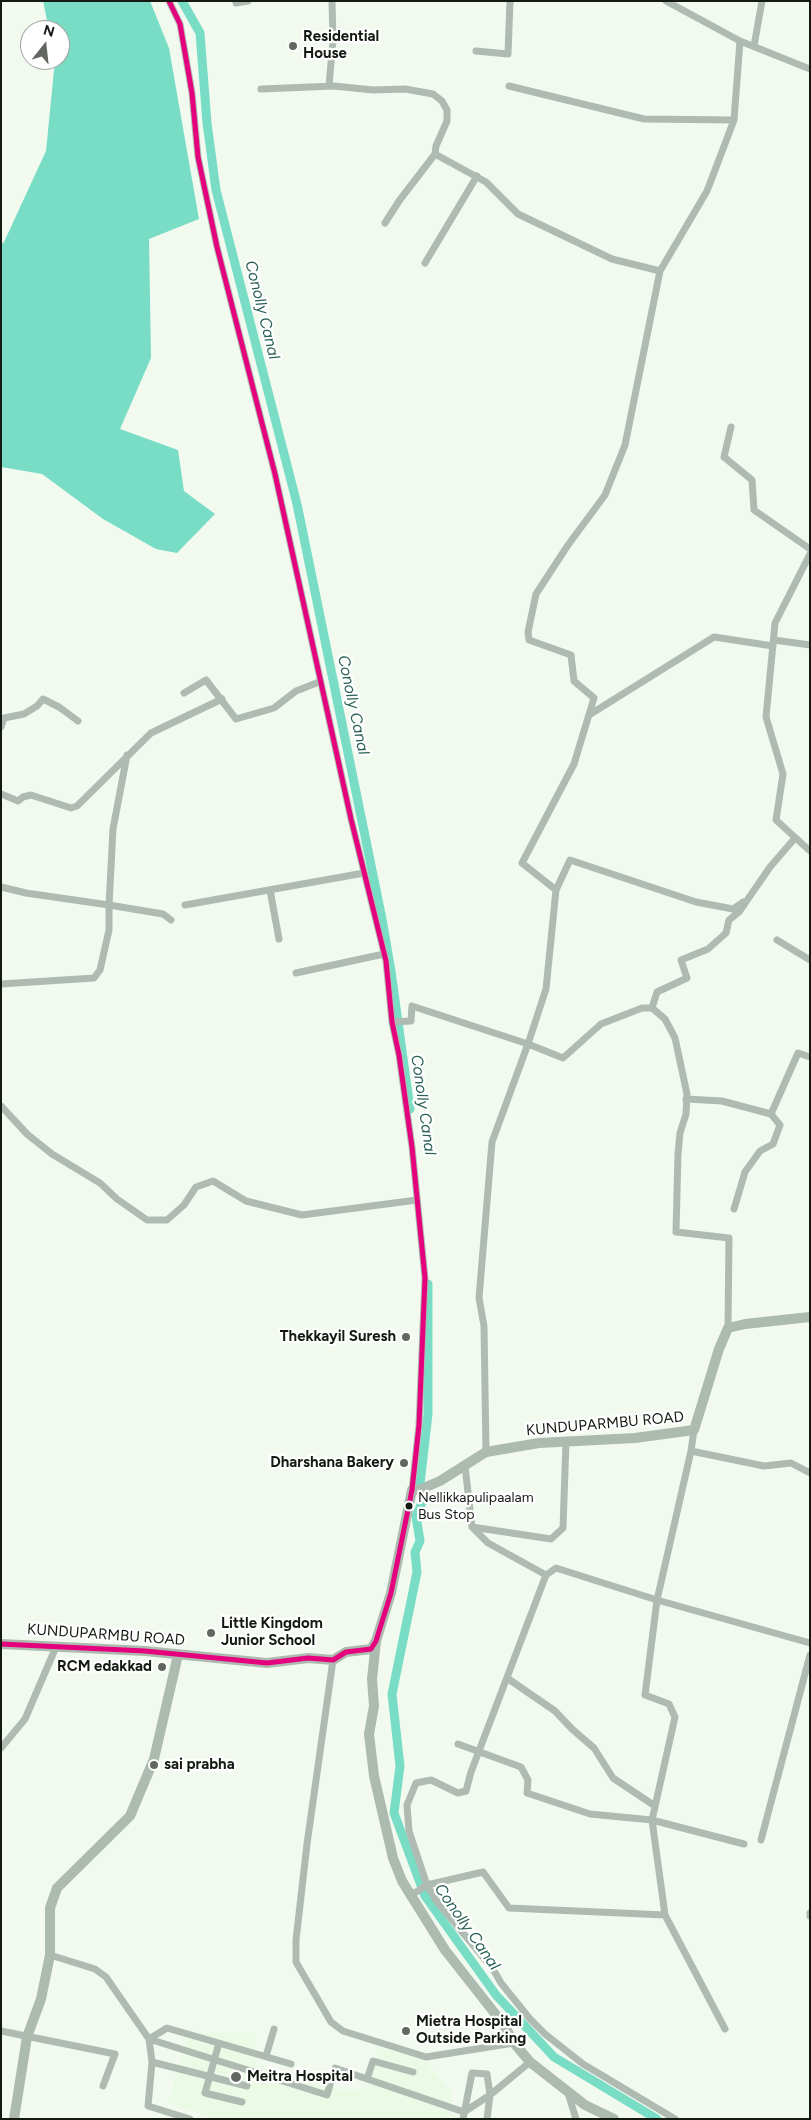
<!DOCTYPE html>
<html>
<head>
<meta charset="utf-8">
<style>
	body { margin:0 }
	#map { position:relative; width:811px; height:2120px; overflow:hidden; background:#f2faf0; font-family:Figtree,sans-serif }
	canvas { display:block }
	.frame { position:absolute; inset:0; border:2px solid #141a12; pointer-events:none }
	.north { position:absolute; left:20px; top:20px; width:50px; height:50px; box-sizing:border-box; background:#fff; border:1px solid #a1a3a0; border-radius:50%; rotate:16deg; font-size:14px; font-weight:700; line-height:20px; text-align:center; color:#141a12 }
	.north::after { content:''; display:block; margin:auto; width:18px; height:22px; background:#626860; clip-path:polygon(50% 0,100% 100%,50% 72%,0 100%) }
</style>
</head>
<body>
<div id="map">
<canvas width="811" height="2120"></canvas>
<div class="frame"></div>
<div class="north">N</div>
</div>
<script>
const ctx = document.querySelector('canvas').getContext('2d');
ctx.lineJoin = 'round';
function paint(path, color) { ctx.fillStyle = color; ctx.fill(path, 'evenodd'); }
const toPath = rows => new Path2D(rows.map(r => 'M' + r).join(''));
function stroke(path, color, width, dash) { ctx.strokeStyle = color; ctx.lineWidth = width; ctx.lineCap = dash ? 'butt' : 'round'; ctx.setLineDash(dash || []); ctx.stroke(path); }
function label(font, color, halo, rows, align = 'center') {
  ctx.font = font + ' Figtree,sans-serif'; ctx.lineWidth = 4.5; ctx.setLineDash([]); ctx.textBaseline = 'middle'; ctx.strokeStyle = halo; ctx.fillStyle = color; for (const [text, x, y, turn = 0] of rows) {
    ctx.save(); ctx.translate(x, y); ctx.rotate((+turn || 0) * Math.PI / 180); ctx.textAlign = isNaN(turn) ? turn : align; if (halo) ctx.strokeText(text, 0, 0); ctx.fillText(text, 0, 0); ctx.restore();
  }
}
paint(toPath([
	[256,2032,256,2064,341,2090,368,2089,378,2047,422,2058,451,2091,452,2114,461,2119,209,2119,197,2112,168,2103,189,2033]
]), '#eafae5');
paint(toPath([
	[43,1,150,1,169,48,199,219,149,239,151,358,120,429,178,450,184,491,215,514,177,553,156,549,103,519,42,474,1,467,1,244,4,242,46,151,55,60,60,60,60,30,49,30]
]), '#79ddc6');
stroke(toPath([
	[182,1,200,33,207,123,216,190,297,504,382,919,391,971,410,1109],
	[428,1284,428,1414,420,1484,426,1494,416,1516,420,1541,415,1552,417,1572,392,1694,400,1766,394,1813,425,1896,496,1995,554,2057,657,2119]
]), '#79ddc6', 9);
stroke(toPath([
	[169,1,180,24,192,93,198,157,217,247,275,474,351,819,386,961,392,1022,399,1055,412,1147,425,1278,419,1425,412,1490],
	[666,1,740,41,810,69],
	[236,3,248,1],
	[754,46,762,1],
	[476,51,508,54,510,1],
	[329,86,333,40,332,1],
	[509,86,644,119,734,120],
	[261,89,334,86,373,90,405,89,433,94,442,101,447,110,447,121,436,146,435,154,486,182,518,214,612,259,660,271],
	[385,223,399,201,435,154],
	[425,263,477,176],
	[731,427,724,457,752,480,754,510,810,549],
	[810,554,775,623,766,717,783,774,776,820,810,851],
	[774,640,810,645],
	[184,693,206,680,236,719,274,708,296,691,319,682],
	[589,715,714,637,773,646],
	[1,727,4,718,24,714,37,706,43,699,59,707,78,721],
	[1,794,18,801,23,797,31,795,71,808,77,806,151,733,222,699],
	[1,887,26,893,109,905,113,829,127,755],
	[270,890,279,939],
	[556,890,570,860,696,902,733,909,743,902],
	[185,905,364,873],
	[777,940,810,960],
	[296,973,384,954],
	[1,984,94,978,100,970,109,930,109,905,163,914,171,920],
	[652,1008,665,1019,675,1038,687,1094,686,1114,680,1133,678,1154,676,1232,729,1238,728,1328],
	[392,1022,411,1021,412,1006,528,1044,563,1058,601,1024,642,1008,652,1008,657,992,687,978,681,960,708,949,726,933,729,920,739,912,770,867,795,838],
	[686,1099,722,1101,771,1114,780,1125,773,1144,760,1151,745,1172,734,1209],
	[1,1106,27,1134,52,1154,100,1183,117,1199,147,1220,167,1220,184,1205,196,1187,213,1181,246,1201,302,1215,417,1200],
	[771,1114,798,1053,810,1057],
	[691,1451,764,1466,791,1463,810,1473],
	[486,1452,484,1326,479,1298,492,1142,528,1044,546,989,556,890,522,863,574,764,594,698,574,681,571,655,529,640,528,632,536,594,568,545,605,495,625,445,660,271,707,191,734,120,740,41],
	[465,1466,472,1527,488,1543,546,1575],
	[472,1527,551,1539,563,1528,566,1441],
	[333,1660,307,1844,296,1940,296,1962,331,2022,343,2031,426,2057,514,2043],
	[507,1678,555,1711,572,1729,594,1748,613,1778,655,1806],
	[458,1744,521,1767,528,1780,527,1793,590,1814,652,1820,744,1844],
	[1,1748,25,1719,56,1647],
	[761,1840,810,1655],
	[410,1896,427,1885,483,1872,509,1908,665,1915,725,2029],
	[810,1913,810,1916],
	[665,1915,652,1820,675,1717,669,1704,645,1695,657,1600,691,1451,694,1430],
	[50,1955,95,1969,106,1977,149,2039,327,2095,335,2068,464,2112,490,2095,530,2062],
	[1,2031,115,2054,103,2086],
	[219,2043,205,2093,242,2102],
	[266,2056,274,2029],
	[152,2062,247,2086],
	[367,2079,373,2061,413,2072],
	[568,2093,576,2119],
	[190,2119,148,2106,152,2062,149,2039,167,2028,291,2064],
	[463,2119,472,2073,487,2074,490,2095,487,2119],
	[675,2119,583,2064,545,2034,530,2019,501,1983,493,1969,438,1903,427,1885,409,1831,407,1805,416,1783,431,1780,458,1793,466,1791,471,1772,546,1575,556,1568,657,1600,810,1643]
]), '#afbbb2', 7);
stroke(toPath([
	[376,1641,372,1679,374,1706,369,1734,374,1776,393,1858,402,1881,445,1950,504,2025,514,2043,530,2062,585,2105,614,2119],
	[1,1644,145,1651,267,1663,308,1658,333,1660,346,1652,371,1649,376,1641,391,1593,412,1490,419,1490,440,1481,486,1452,539,1443,635,1438,694,1430,719,1349,728,1328,745,1324,810,1317],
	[14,2119,27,2037,41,1999,50,1955,50,1908,57,1888,130,1816,154,1759,178,1655]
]), '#acbab0', 10);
stroke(toPath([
	[1,1644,145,1651,267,1663,308,1658,333,1660,346,1652,371,1649,376,1641,391,1593,412,1490,419,1425,425,1278,412,1147,399,1055,392,1022,386,961,351,819,275,474,217,247,198,157,192,93,180,24,169,1]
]), '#e5007d', 5);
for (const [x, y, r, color] of [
	[293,46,5,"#626860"],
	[406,1337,5,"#626860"],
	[404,1463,5,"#626860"],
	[409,1506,4.5,"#141a12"],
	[211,1633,5,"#626860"],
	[162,1667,5,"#626860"],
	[154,1765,5,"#626860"],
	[406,2031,5,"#626860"],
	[236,2077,6,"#626860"]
]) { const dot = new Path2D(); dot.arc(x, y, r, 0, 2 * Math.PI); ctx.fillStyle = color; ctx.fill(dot); stroke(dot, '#fff', 2); }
label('14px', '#141a12', '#fff', [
	["Nellikkapulipaalam",418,1498],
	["Bus Stop",418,1515]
], 'left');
label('bold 15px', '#141a12', '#fff', [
	["Residential",303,37],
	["House",303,54],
	["Thekkayil Suresh",396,1337,"right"],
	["Dharshana Bakery",394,1463,"right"],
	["Little Kingdom",221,1624],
	["Junior School",221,1641],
	["RCM edakkad",152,1667,"right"],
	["sai prabha",164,1765],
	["Mietra Hospital",416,2022],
	["Outside Parking",416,2039],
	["Meitra Hospital",247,2077]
], 'left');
label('15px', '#141a12', '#fff', [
	["KUNDUPARMBU ROAD",605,1424,-5],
	["KUNDUPARMBU ROAD",106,1635,4]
]);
label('italic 16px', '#2b6256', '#fff', [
	["Conolly Canal",262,310,76],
	["Conolly Canal",353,705,78],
	["Conolly Canal",423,1105,82],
	["Conolly Canal",467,1927,55]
]);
</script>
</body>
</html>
